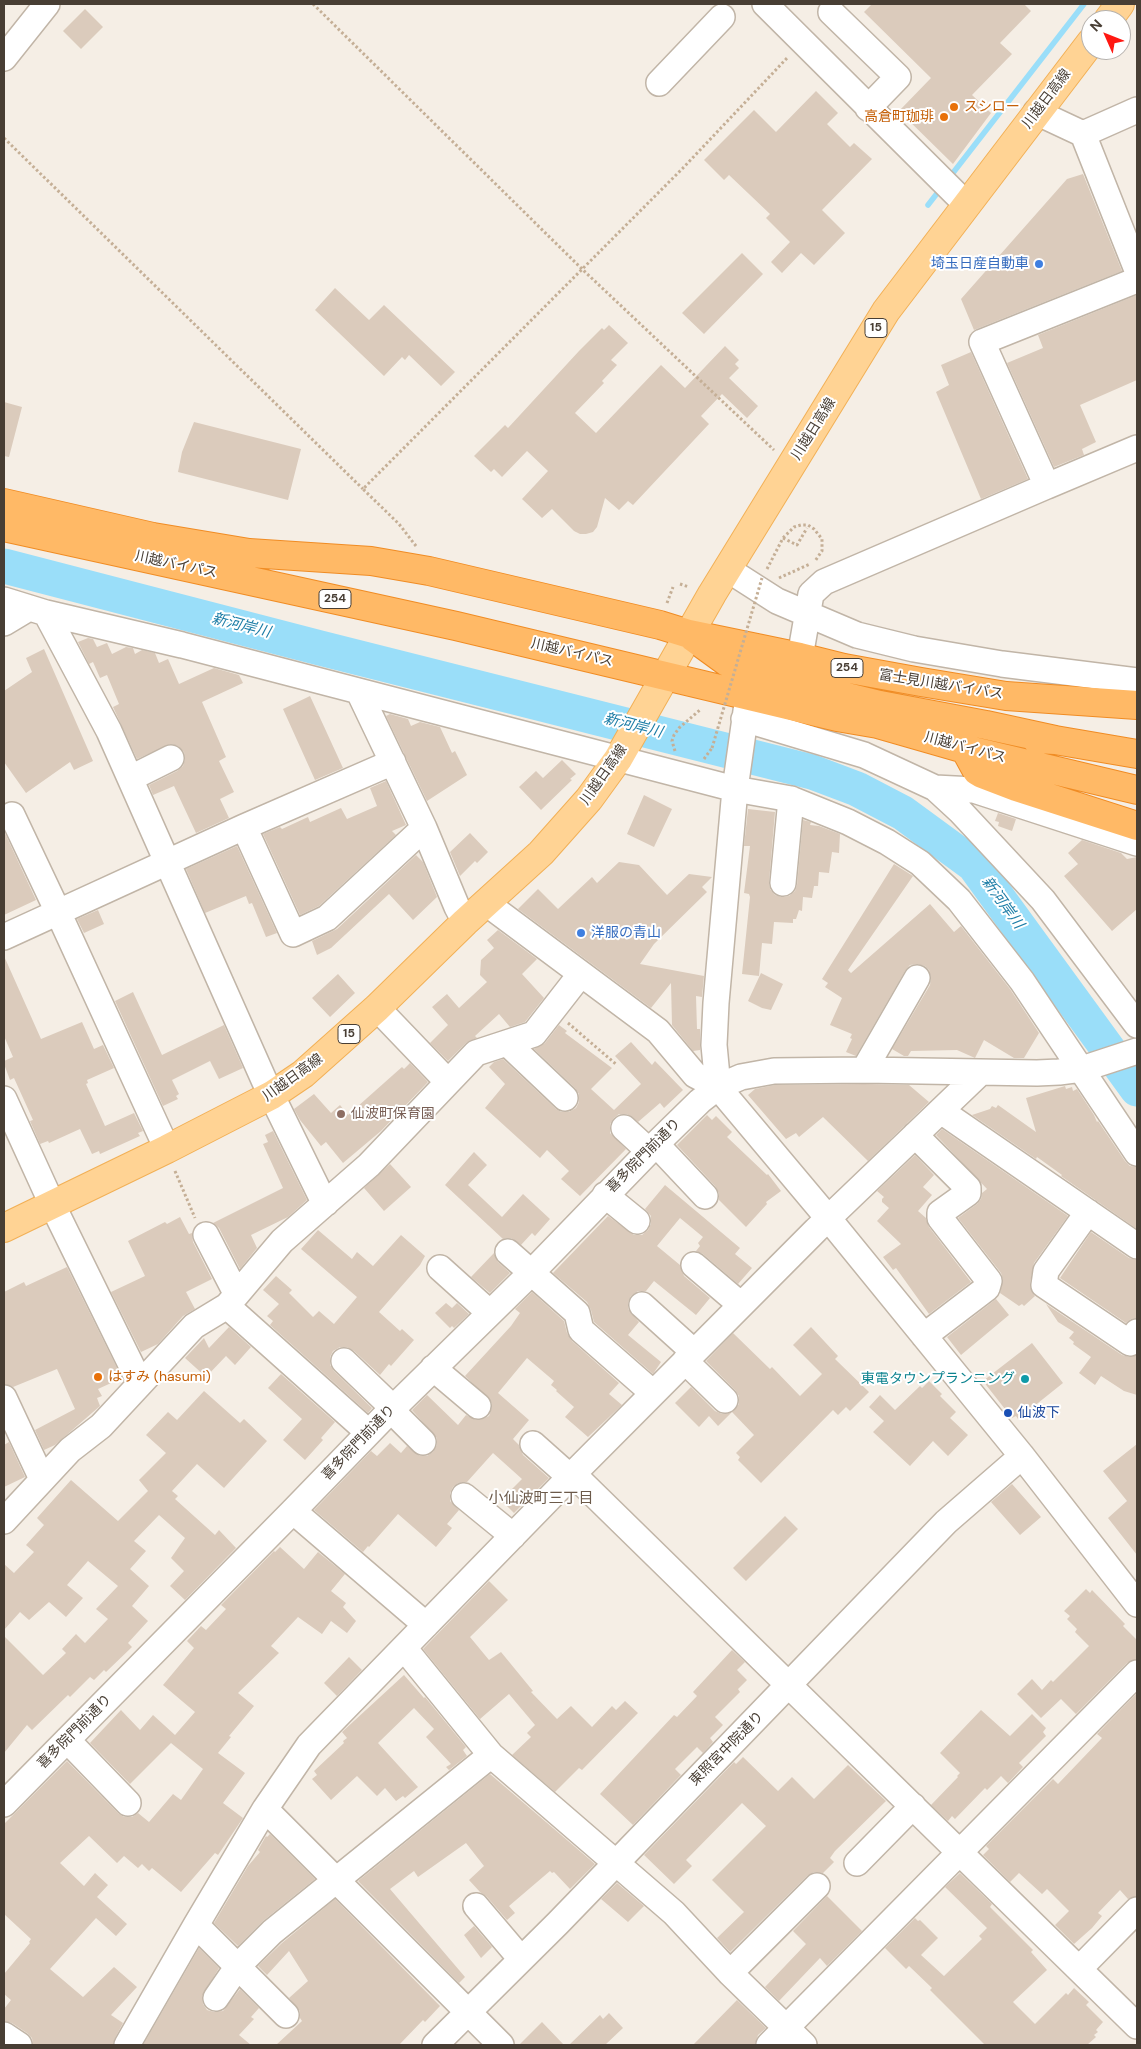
<!DOCTYPE html>
<html>
<head>
<meta charset="utf-8">
<style>
	body { margin:0 }
	#map { position:relative; width:1141px; height:2049px; overflow:hidden; background:#f5eee5; font-family:"DM Sans",sans-serif }
	canvas { display:block }
	.frame { position:absolute; inset:0; border:5px solid #483e34; pointer-events:none }
	.north { position:absolute; left:1081px; top:10px; width:50px; height:50px; box-sizing:border-box; background:#fff; border:1px solid #b6b2ae; border-radius:50%; rotate:314deg; font-size:14px; font-weight:700; line-height:20px; text-align:center; color:#483e34 }
	.north::after { content:''; display:block; margin:auto; width:18px; height:22px; background:#ff1812; clip-path:polygon(50% 0,100% 100%,50% 72%,0 100%) }
</style>
</head>
<body>
<div id="map">
<canvas width="1141" height="2049"></canvas>
<div class="frame"></div>
<div class="north">N</div>
</div>
<script>
const ctx = document.querySelector('canvas').getContext('2d');
ctx.lineJoin = 'round';
function paint(path, color) { ctx.fillStyle = color; ctx.fill(path, 'evenodd'); }
const toPath = rows => new Path2D(rows.map(r => 'M' + r).join(''));
function stroke(path, color, width, dash) { ctx.strokeStyle = color; ctx.lineWidth = width; ctx.lineCap = dash ? 'butt' : 'round'; ctx.setLineDash(dash || []); ctx.stroke(path); }
function label(font, color, halo, rows, align = 'center') {
  ctx.font = font + ' "DM Sans","Noto Sans JP",sans-serif'; ctx.lineWidth = 4; ctx.setLineDash([]); ctx.textBaseline = 'middle'; ctx.strokeStyle = halo; ctx.fillStyle = color; for (const [text, x, y, turn = 0] of rows) {
    ctx.save(); ctx.translate(x, y); ctx.rotate((+turn || 0) * Math.PI / 180); ctx.textAlign = isNaN(turn) ? turn : align; if (halo) ctx.strokeText(text, 0, 0); ctx.fillText(text, 0, 0); ctx.restore();
  }
}
paint(toPath([
	[1135,1067,1137,1068,1137,1096,1119,1072]
]), '#9adef9');
stroke(toPath([
	[949,178,1084,4],
	[928,205,942,187]
]), '#9adef9', 5.5);
stroke(toPath([
	[4,566,320,648,812,772,857,789,903,813,974,865,1137,1089]
]), '#9adef9', 35);
paint(toPath([
	[872,4,1024,4,1031,11,1000,43,1012,54,972,95,991,113,953,164,899,111,931,78,864,12],
	[85,9,103,27,81,49,63,31],
	[816,91,838,113,827,124,850,147,854,143,872,159,822,210,845,233,814,265,801,253,782,273,771,262,790,242,766,218,770,214,729,175,724,180,704,160,754,110,776,132],
	[1083,174,1122,271,974,330,961,299,1067,179],
	[742,253,763,274,704,334,682,313],
	[335,288,369,320,384,305,455,372,441,386,409,355,405,360,402,357,384,376,315,310],
	[1137,295,1137,380,1080,405,1096,442,1082,449,1084,455,1054,467,1007,363,1043,348,1038,335],
	[609,325,628,343,611,360,617,365,602,381,604,383,575,413,596,433,661,365,685,388,725,346,739,360,735,364,739,368,729,378,758,406,747,418,722,394,701,416,709,424,633,505,628,501,619,510,605,498,597,527,593,532,586,534,580,534,574,531,552,509,542,518,522,499,548,471,527,451,502,477,494,469,491,472,474,456,505,425,508,428,579,351,602,328,604,330],
	[971,352,1028,479,981,499,936,392,949,385,941,365],
	[4,402,22,407,9,457,4,456],
	[194,422,301,449,288,500,178,472,182,452],
	[88,638,93,639,97,647,107,643,112,654,126,647,133,648,135,654,142,650,155,653,159,663,168,659,179,684,214,668,239,675,243,683,202,702,226,757,219,761,234,792,220,799,229,818,196,833,174,786,153,795,149,785,177,771,183,766,185,759,184,752,178,746,171,744,137,759,113,707,119,704,107,675,100,678,93,662,89,664,78,642],
	[44,649,93,761,74,770,70,762,26,793,4,762,4,691,32,672,26,658],
	[310,696,343,768,315,780,283,709],
	[390,714,408,719,411,726,420,722,440,727,452,753,455,751,467,775,427,801,386,716],
	[562,760,576,774,570,779,572,780,541,810,519,787,536,771,543,778],
	[386,781,406,825,392,831,396,835,319,906,300,915,263,834,280,827,282,829,308,817,310,822,341,808,347,819,377,806,370,788],
	[644,795,672,809,654,847,627,834],
	[748,809,775,812,769,882,770,889,775,895,781,897,789,896,795,891,797,885,803,820,811,822,810,825,819,826,840,834,839,853,832,852,829,873,819,872,818,886,814,886,812,898,803,897,802,911,799,910,796,919,793,919,793,923,774,922,772,944,762,943,759,976,742,974,750,897,749,894,744,893,750,846,744,846],
	[998,813,1016,819,1012,831,998,826,999,822,995,821],
	[4,831,36,900,4,915],
	[470,833,488,852,477,863,475,861,460,876,450,852],
	[1082,840,1121,853,1127,859,1137,857,1137,909,1112,931,1064,876,1078,864,1068,853],
	[237,846,277,933,266,937,252,903,249,904,246,896,205,913,186,869],
	[416,855,423,862,437,897,413,920,389,894,331,948,317,955,312,941,337,929],
	[619,862,639,865,667,895,689,874,712,877,702,887,707,892,654,944,640,964,704,976,702,997,696,996,697,1029,700,1029,700,1050,693,1051,672,1025,671,983,651,1008,518,909,538,889,558,909,592,877,597,883],
	[894,864,913,876,848,970,851,973,930,904,954,932,961,926,1010,989,1039,1033,1024,1058,1014,1058,984,1040,975,1058,957,1050,911,1051,908,1056,904,1056,892,1049,930,985,931,978,929,970,925,966,917,964,910,965,905,971,856,1056,846,1052,852,1039,850,1038,852,1034,830,1025,842,998,825,987,828,983,822,979],
	[98,910,104,924,84,933,77,919],
	[498,930,537,959,522,974,544,998,525,1022,510,1027,499,1014,475,1036,477,1038,466,1043,448,1061,430,1043,448,1025,432,1007,447,994,459,1008,487,982,480,975,481,960,494,948,487,940],
	[4,956,41,1039,82,1022,94,1049,103,1045,114,1068,87,1080,88,1083,86,1084,105,1126,134,1113,143,1131,138,1133,140,1136,100,1154,99,1151,92,1154,80,1129,49,1143,48,1141,40,1144,30,1121,33,1120,14,1078,10,1080,4,1064,4,1061,13,1057,4,1036],
	[761,973,783,984,771,1010,762,1008,748,1001],
	[338,974,355,993,330,1017,312,998],
	[133,992,162,1055,224,1025,243,1068,219,1079,210,1061,172,1080,179,1094,176,1096,178,1099,163,1106,115,1001],
	[559,1025,567,1031,565,1033,612,1068,591,1089,614,1110,641,1084,615,1056,631,1042,652,1065,655,1061,683,1090,664,1108,660,1103,638,1122,627,1114,619,1114,614,1118,610,1124,610,1133,626,1149,580,1196,561,1179,569,1171,547,1150,540,1158,485,1108,505,1084,489,1067,494,1062,503,1059,556,1109,561,1112,569,1112,576,1108,579,1102,579,1094,575,1088,534,1049,545,1043],
	[410,1063,428,1082,381,1131,343,1163,326,1142,321,1146,300,1120,294,1109,314,1094,331,1113,340,1105,348,1115,402,1067,404,1069],
	[864,1084,909,1085,929,1102,868,1161,823,1117,799,1137,796,1133,786,1139,748,1095,755,1089,775,1085],
	[1065,1086,1066,1089,1072,1087,1073,1091,1077,1089,1094,1115,1097,1122,1098,1121,1125,1161,1130,1166,1137,1167,1137,1229,1061,1176,1062,1175,1037,1157,1036,1159,972,1115,990,1109,992,1106,996,1108,998,1105,1036,1132,1026,1098],
	[707,1115,712,1120,716,1116,732,1132,727,1137,767,1175,768,1174,781,1191,766,1202,767,1204,746,1227,719,1200,719,1193,715,1186,677,1145],
	[942,1129,1068,1216,1034,1263,1030,1283,1031,1290,1035,1296,1024,1306,1022,1304,1019,1306,1000,1293,1003,1279,1001,1273,958,1218,977,1204,981,1199,982,1193,987,1189,936,1135],
	[273,1131,307,1200,288,1217,251,1235,257,1248,240,1269,219,1228,213,1223,283,1188,263,1144,268,1142,265,1135],
	[474,1152,487,1165,468,1185,502,1217,523,1194,550,1219,535,1236,532,1233,521,1245,511,1238,503,1239,445,1185],
	[915,1155,934,1175,923,1187,932,1195,918,1211,926,1218,929,1227,971,1282,929,1314,896,1268,893,1270,883,1257,901,1244,877,1221,889,1208,882,1202,882,1199,884,1197,877,1191],
	[390,1164,411,1187,384,1211,364,1188],
	[665,1185,740,1248,735,1254,752,1268,738,1284,703,1254,696,1251,700,1246,698,1243,703,1237,680,1218,657,1246,680,1265,684,1276,710,1298,696,1315,654,1281,646,1291,638,1291,631,1296,628,1302,628,1309,639,1322,628,1335,661,1362,653,1374,594,1322,591,1310,587,1302,553,1273,608,1216,634,1235,642,1235,648,1230,651,1224,651,1216,645,1209],
	[180,1217,189,1234,192,1233,193,1242,212,1279,186,1292,195,1309,183,1316,158,1344,141,1352,111,1292,145,1276,128,1241,165,1222,167,1224],
	[318,1230,352,1259,357,1252,373,1266,401,1235,425,1256,420,1265,379,1312,400,1331,402,1329,414,1340,391,1366,389,1364,380,1375,354,1351,347,1347,340,1347,333,1351,330,1357,330,1365,334,1371,372,1408,368,1413,270,1325,273,1321,267,1316,279,1304,263,1290,276,1276,292,1290,289,1293,313,1317,319,1311,334,1324,357,1297,301,1249],
	[1091,1232,1129,1258,1137,1260,1137,1318,1131,1319,1126,1323,1060,1278],
	[494,1253,498,1262,510,1273,490,1293,471,1277],
	[67,1267,122,1378,98,1389,102,1396,97,1398,100,1406,55,1445,44,1450,35,1430,75,1409,57,1369,13,1387,4,1384,4,1292,24,1282,26,1286],
	[532,1292,564,1321,567,1333,572,1341,619,1383,609,1394,622,1405,588,1437,565,1417,574,1407,556,1391,557,1390,551,1385,554,1381,527,1358,498,1393,529,1420,513,1439,519,1445,523,1455,549,1478,514,1513,501,1500,522,1479,493,1453,467,1482,458,1483,453,1487,450,1493,450,1501,459,1510,447,1524,452,1528,436,1547,398,1514,369,1547,368,1546,363,1552,314,1510,371,1451,377,1456,390,1443,401,1453,407,1446,420,1456,427,1456,433,1452,437,1445,437,1438,412,1410,427,1395,458,1425,466,1415,476,1420,483,1419,489,1416,492,1408,491,1401,465,1376,511,1326,520,1313,515,1309],
	[996,1299,1009,1315,961,1355,947,1337],
	[446,1303,452,1308,457,1303,469,1314,454,1328,452,1326,450,1328,435,1313],
	[1046,1304,1122,1355,1130,1357,1137,1355,1137,1395,1124,1391,1101,1376,1095,1385,1079,1373,1091,1357,1073,1344,1074,1342,1069,1338,1074,1332,1058,1322],
	[229,1327,251,1347,235,1365,226,1356,206,1377,185,1358,204,1338,209,1348],
	[811,1327,838,1356,835,1359,869,1392,850,1411,846,1407,838,1415,833,1410,761,1483,738,1460,740,1457,736,1453,754,1435,732,1412,739,1404,739,1396,735,1390,706,1361,733,1333,770,1369,772,1367,800,1396,822,1374,793,1345],
	[1032,1343,1063,1383,1018,1419,1016,1416,1012,1418,983,1381],
	[281,1374,335,1422,321,1438,323,1440,305,1460,283,1440,302,1419,268,1388],
	[929,1381,942,1394,940,1396,956,1412,950,1418,968,1435,948,1456,933,1441,910,1466,873,1432,884,1421,869,1407,880,1395,895,1410,920,1386,922,1388],
	[691,1387,715,1411,722,1414,731,1413,718,1426,709,1416,699,1427,675,1403],
	[204,1391,240,1423,244,1419,267,1441,224,1488,197,1464,172,1491,178,1496,175,1499,215,1535,219,1530,236,1548,185,1600,170,1586,184,1571,171,1558,185,1538,159,1515,134,1541,146,1551,130,1569,149,1586,132,1606,148,1621,128,1643,132,1647,106,1672,104,1670,94,1680,90,1677,70,1697,68,1695,32,1730,27,1725,4,1753,4,1636,43,1675,66,1653,62,1649,76,1634,85,1643,108,1619,96,1609,118,1586,88,1561,67,1585,83,1598,66,1617,49,1602,29,1620,20,1612,4,1630,4,1564,14,1573,34,1552,26,1545,44,1525,37,1518,71,1480,118,1521,148,1491,139,1480,166,1453,146,1435,168,1412,177,1420],
	[9,1442,25,1477,4,1487,4,1445],
	[1137,1444,1137,1555,1108,1518,1127,1501,1103,1471],
	[1012,1484,1041,1517,1020,1535,991,1502],
	[785,1516,798,1529,746,1581,733,1568],
	[280,1547,304,1569,318,1552,345,1574,331,1591,346,1603,343,1607,356,1621,347,1633,331,1621,322,1634,298,1617,271,1646,279,1653,238,1693,254,1706,229,1736,231,1737,218,1753,245,1773,223,1803,243,1818,218,1855,215,1853,181,1892,152,1868,149,1871,142,1864,138,1868,124,1856,117,1863,89,1836,60,1863,84,1886,95,1873,108,1885,97,1897,127,1924,116,1936,96,1918,50,1969,83,1997,114,1967,137,1987,111,2015,123,2023,115,2038,113,2045,33,2045,32,2038,27,2033,12,2023,4,2021,4,2009,11,2000,4,1994,4,1974,30,1943,29,1942,31,1939,4,1914,4,1824,67,1761,118,1813,124,1817,132,1817,138,1813,149,1822,173,1794,181,1800,203,1769,171,1743,130,1784,90,1743,121,1710,140,1730,153,1715,175,1735,195,1712,163,1685,194,1648,187,1641,201,1626,206,1630,226,1609,221,1605,274,1551,275,1552],
	[489,1581,508,1600,470,1637,489,1660,501,1652,533,1691,531,1692,557,1719,571,1706,592,1727,612,1706,616,1710,625,1701,638,1713,582,1770,579,1768,555,1792,512,1755,531,1737,527,1733,535,1725,509,1694,480,1719,423,1649],
	[1086,1589,1090,1593,1092,1590,1125,1624,1123,1626,1137,1640,1137,1659,1127,1663,1076,1714,1061,1699,1041,1718,1017,1694,1032,1679,1042,1690,1051,1680,1053,1682,1089,1646,1075,1632,1077,1629,1067,1619,1070,1616,1064,1611],
	[732,1650,745,1662,737,1670,747,1680,738,1689,740,1692,715,1717,723,1725,710,1738,713,1742,703,1753,697,1747,675,1769,681,1775,633,1825,600,1794,674,1715,677,1717,697,1696,693,1692],
	[349,1657,362,1670,337,1696,324,1683],
	[404,1675,424,1698,425,1697,466,1747,463,1750,467,1756,449,1770,446,1767,451,1764,426,1737,434,1729,414,1708,378,1743,418,1787,405,1798,403,1796,396,1801,385,1788,377,1796,357,1776,331,1800,312,1779,317,1775,314,1771,344,1743,343,1741,347,1738,342,1732],
	[1137,1693,1137,1896,1128,1899,1120,1890,1098,1913,1102,1916,1092,1928,1074,1944,1055,1925,1069,1911,1047,1889,1042,1894,1019,1873,1010,1882,983,1855,989,1849,986,1846,1053,1779,1058,1784,1102,1738,1097,1734],
	[981,1710,1010,1736,1032,1714,1046,1728,1043,1732,1046,1736,1019,1763,1023,1767,1008,1783,1001,1776,987,1790,985,1788,955,1819,952,1816,948,1821,931,1805,958,1777,957,1776,960,1773,940,1753],
	[743,1757,778,1791,792,1777,814,1799,848,1765,886,1801,835,1851,830,1858,834,1862,823,1873,814,1872,807,1876,730,1952,717,1938,744,1912,712,1880,766,1826,742,1803,686,1860,692,1866,674,1884,644,1855,734,1762,736,1764],
	[490,1774,595,1864,570,1889,554,1872,552,1873,550,1871,509,1906,515,1913,507,1920,487,1897,480,1892,469,1880,484,1866,466,1843,418,1877,414,1871,390,1889,465,1977,459,1983,358,1881],
	[270,1834,315,1879,263,1921,238,1946,214,1923,248,1866,260,1852,258,1850,266,1836,267,1837],
	[960,1873,992,1904,990,1907,1033,1950,1031,1952,1047,1970,1013,2002,1035,2024,1066,1993,1068,1995,1074,1988,1089,2002,1086,2005,1103,2022,1096,2030,1098,2032,1094,2035,1096,2037,1087,2045,985,2045,930,1990,932,1988,909,1966,906,1969,885,1948,915,1918,918,1921,920,1920,938,1938,921,1955,944,1976,982,1939,979,1936,987,1928,945,1887],
	[617,1883,644,1906,628,1922,601,1899],
	[827,1896,862,1931,827,1966,820,1958,779,2001,765,1987,806,1944,793,1931],
	[335,1899,440,2006,425,2022,423,2020,399,2045,276,2045,302,2021,300,2018,300,2011,289,1998,308,1981,289,1951,267,1975,258,1966,282,1943],
	[474,1926,492,1947,481,1958,464,1935],
	[199,1948,219,1968,202,1996,203,2004,207,2010,214,2012,223,2011,240,1989,259,2008,251,2017,254,2019,239,2035,251,2045,143,2045],
	[737,2000,766,2028,758,2035,755,2045,693,2045],
	[609,2013,623,2028,605,2045,569,2045,600,2015,603,2019],
	[542,2022,564,2045,519,2045]
]), '#dbcbbc');
const minor = toPath([
	[765,4,967,205],
	[831,12,898,77,868,108],
	[4,58,47,4],
	[659,83,722,17],
	[1036,112,1083,134,1137,110],
	[1083,134,1137,270],
	[1047,486,1137,448],
	[727,569,777,601,857,635,914,649,1002,664,1137,681],
	[4,600,46,613,182,645,735,789,791,799,848,822,887,842,920,863,959,900,1022,981,1137,1153],
	[46,613,109,731,264,1080,320,1194,326,1203],
	[4,623,29,608],
	[800,657,811,594,824,582,1047,486,982,342,1137,280],
	[359,692,424,828,457,907,465,922],
	[744,719,864,755,935,788,960,811,1043,900,1137,1025],
	[131,778,171,758],
	[935,788,974,790,1137,843],
	[12,815,58,912,167,1149],
	[244,827,293,934,327,918,424,828],
	[783,883,791,799],
	[486,903,658,1031,695,1075,718,1087,828,1218,1022,1456,1137,1604],
	[4,937,244,827,393,762],
	[377,1008,448,1082],
	[507,1043,565,1098],
	[864,1070,917,978],
	[718,1087,714,1045,716,1003,735,789,747,704],
	[4,1099,52,1204,140,1383],
	[941,1111,1137,1246],
	[624,1128,649,1151],
	[915,1135,968,1188,968,1193,940,1213,940,1218,989,1281,987,1288,924,1336],
	[656,1144,705,1196],
	[605,1195,637,1221],
	[1088,1212,1046,1271,1044,1285,1130,1343,1137,1332],
	[206,1235,236,1293],
	[508,1252,577,1313,581,1330,653,1393],
	[694,1265,741,1305],
	[440,1268,490,1313],
	[642,1305,694,1352],
	[227,1306,368,1432],
	[344,1361,393,1408],
	[685,1361,725,1400],
	[433,1368,478,1406],
	[4,1398,42,1479],
	[391,1410,423,1442],
	[533,1444,570,1477],
	[573,1474,1137,2026],
	[464,1496,513,1536],
	[293,1511,426,1625],
	[4,1521,70,1450,101,1426,194,1326,227,1306,282,1241,369,1165,476,1053,534,1034,580,975],
	[404,1648,491,1755,674,1913,730,1973,804,2045],
	[67,1740,128,1803],
	[4,1804,293,1511,385,1416,531,1273,656,1144,700,1101,718,1087,741,1077,774,1071,864,1070,1037,1073,1059,1072,1082,1069,1137,1051],
	[265,1809,501,2045],
	[857,1863,913,1806],
	[476,1906,521,1959],
	[196,1925,286,2015],
	[1080,1968,1137,1910],
	[730,1973,817,1886],
	[216,1998,238,1966,272,1932,491,1755],
	[4,2035,19,2045],
	[127,2045,196,1925,265,1809,309,1745,573,1474,816,1230,980,1073],
	[435,2045,558,1923,946,1522,1022,1456],
	[769,2045,1137,1673]
]);
const major = toPath([
	[1108,20,1120,4],
	[4,1228,167,1149,272,1095,303,1074,377,1008,465,922,541,853,589,799,618,759,712,594,886,311,1091,42]
]);
const highway = toPath([
	[4,503,153,537,249,553,371,561,429,571,660,625,689,634,800,657,844,668,921,682,1006,696,1137,705],
	[4,527,456,626,837,717,878,724,965,749,1137,790],
	[694,638,727,662,743,670,765,677,880,705,986,725,1055,740],
	[1036,739,1055,740,1137,754],
	[965,749,977,771,982,774,1016,787,1137,826]
]);
stroke(minor, '#c1b5a7', 28);
stroke(major, '#f2b056', 30);
stroke(highway, '#f08c24', 30);
stroke(toPath([
	[313,4,582,269,774,450],
	[4,138,363,489],
	[783,538,797,545,807,528],
	[416,546,399,524,363,489,683,168,788,57],
	[767,569,783,538,794,527,801,525,808,525,814,529,822,539,822,551,815,561],
	[779,578,810,564],
	[680,584,689,587],
	[667,603,673,587],
	[675,751,672,741,674,735,679,728,701,709],
	[704,759,712,748],
	[568,1023,617,1065],
	[175,1171,195,1218]
]), '#c5af96', 3, [2.5, 2.5]);
stroke(minor, '#fff', 25);
stroke(major, '#ffd394', 28);
stroke(highway, '#ffb966', 28);
stroke(toPath([
	[712,748,762,578]
]), '#c5af96', 3, [2.5, 2.5]);
for (const [x, y, r, color] of [
	[954,107,5,"#e8710a"],
	[944,117,5,"#e8710a"],
	[1039,264,5,"#3f7fe0"],
	[581,933,5,"#3f7fe0"],
	[341,1114,5,"#8d6e63"],
	[98,1377,5,"#e8710a"],
	[1025,1379,5,"#0f9aa8"],
	[1008,1413,5,"#1a4fb4"]
]) { const dot = new Path2D(); dot.arc(x, y, r, 0, 2 * Math.PI); ctx.fillStyle = color; ctx.fill(dot); stroke(dot, '#fff', 2); }
for (const [x, y, w] of [
	[876,328,22],
	[335,599,32],
	[847,668,32],
	[349,1034,22]
]) { const box = new Path2D(); box.roundRect(x - w / 2, y - 9.5, w, 19, 4); ctx.fillStyle = '#fff'; ctx.fill(box); stroke(box, '#483e34', 1); }
label('bold 12px', '#483e34', null, [
	["15",876,328],
	["254",335,599],
	["254",847,668],
	["15",349,1034]
]);
label('14px', '#483e34', '#fff', [
	["川越日高線",1047,99,-53],
	["川越日高線",814,429,-58],
	["川越バイパス",176,565,12],
	["川越バイパス",572,653,13],
	["富士見川越バイパス",941,685,9],
	["川越バイパス",965,748,15],
	["川越日高線",604,775,-55],
	["川越日高線",293,1078,-36],
	["喜多院門前通り",644,1156,-45],
	["喜多院門前通り",359,1443,-46],
	["喜多院門前通り",75,1732,-45],
	["東照宮中院通り",727,1749,-45]
]);
label('14px', '#c56008', '#fff', [
	["スシロー",964,107],
	["高倉町珈琲",934,117,"right"],
	["はすみ (hasumi)",108,1377]
], 'left');
label('14px', '#366cbe', '#fff', [
	["埼玉日産自動車",1029,264],
	["洋服の青山",591,933,"left"]
], 'right');
label('14px', '#785e54', '#fff', [
	["仙波町保育園",351,1114]
], 'left');
label('14px', '#0d838f', '#fff', [
	["東電タウンプランニング",1015,1379]
], 'right');
label('14px', '#164399', '#fff', [
	["仙波下",1018,1413]
], 'left');
label('italic 15px', '#1e7ea7', '#fff', [
	["新河岸川",241,626,14],
	["新河岸川",633,726,14],
	["新河岸川",1002,903,54]
]);
label('15px', '#6c5a4a', '#fff', [
	["小仙波町三丁目",541,1499]
]);
</script>
</body>
</html>
